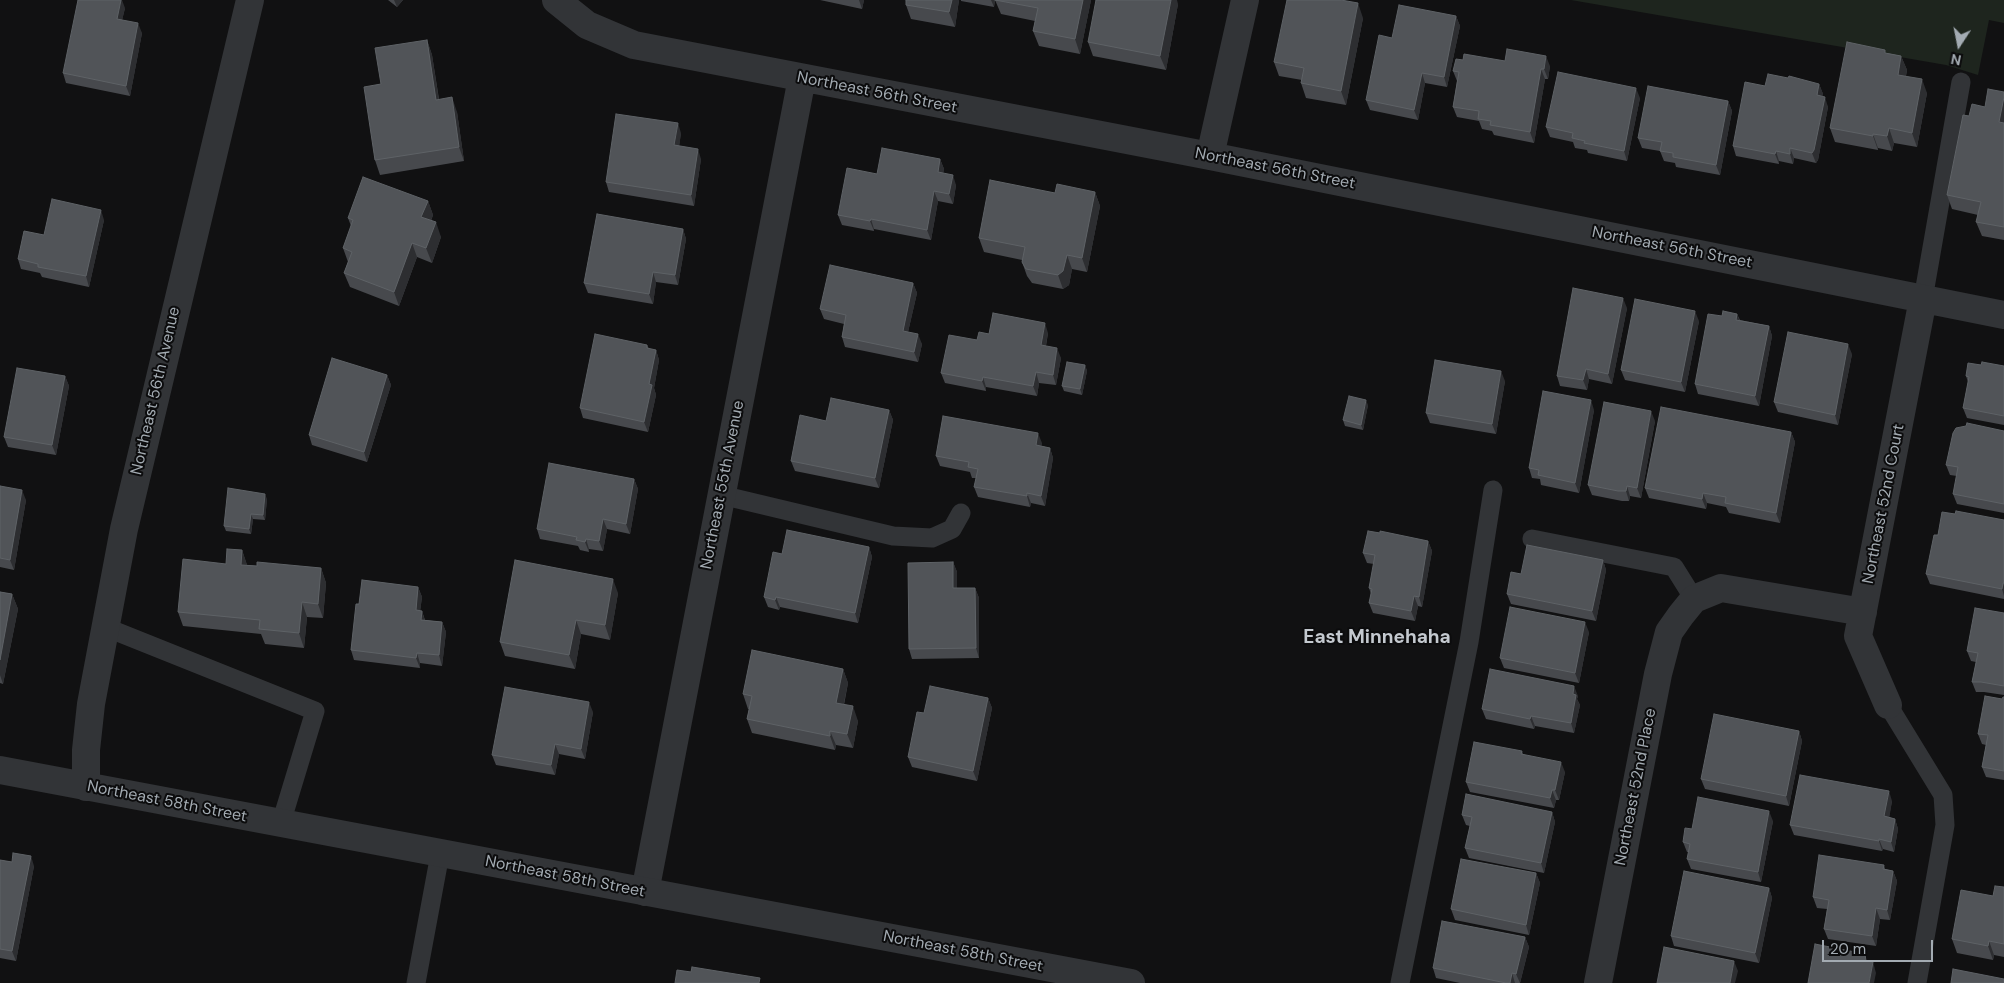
<!DOCTYPE html>
<html>
<head>
<meta charset="utf-8">
<style>
	body { margin:0 }
	#map { position:relative; width:2004px; height:983px; overflow:hidden; background:#111112; font-family:"DM Sans",sans-serif }
	canvas { display:block }
	.north { position:absolute; left:1934px; top:20px; width:50px; height:50px; -webkit-text-stroke:4px #0c0c0d; paint-order:stroke; rotate:191deg; font-size:14px; font-weight:700; line-height:20px; text-align:center; color:#a3abb2 }
	.north::after { content:''; display:block; margin:auto; width:18px; height:22px; background:#a3abb2; clip-path:polygon(50% 0,100% 100%,50% 72%,0 100%) }
	.scale { position:absolute; left:1822px; top:940px; width:111px; height:22px; box-sizing:border-box; border:2px solid #a3abb2; border-top:0; padding-left:6px; font-size:15px; line-height:18px; white-space:nowrap; color:#a3abb2; -webkit-text-stroke:4px #0c0c0d; paint-order:stroke }
</style>
</head>
<body>
<div id="map">
<canvas width="2004" height="983"></canvas>
<div class="north">N</div>
<div class="scale">20 m</div>
</div>
<script>
const ctx = document.querySelector('canvas').getContext('2d');
ctx.lineJoin = 'round';
function paint(path, color) { ctx.fillStyle = color; ctx.fill(path, 'evenodd'); }
const toPath = rows => new Path2D(rows.map(r => 'M' + r).join(''));
function stroke(path, color, width, dash) { ctx.strokeStyle = color; ctx.lineWidth = width; ctx.lineCap = dash ? 'butt' : 'round'; ctx.setLineDash(dash || []); ctx.stroke(path); }
function label(font, color, halo, rows, align = 'center') {
  ctx.font = font + ' "DM Sans",sans-serif'; ctx.lineWidth = 4; ctx.setLineDash([]); ctx.textBaseline = 'middle'; ctx.strokeStyle = halo; ctx.fillStyle = color; for (const [text, x, y, turn = 0] of rows) {
    ctx.save(); ctx.translate(x, y); ctx.rotate((+turn || 0) * Math.PI / 180); ctx.textAlign = isNaN(turn) ? turn : align; if (halo) ctx.strokeText(text, 0, 0); ctx.fillText(text, 0, 0); ctx.restore();
  }
}
paint(toPath([
	[1571,0,2004,0,2004,23,1989,20,1978,75,1946,65]
]), '#1e251e');
stroke(toPath([
	[1923,299,1961,82],
	[721,495,893,536,932,538,952,529,961,513],
	[1532,539,1674,567,1694,599],
	[105,627,315,711,281,823],
	[1888,705,1943,795,1945,825,1917,983],
	[416,983,440,854],
	[1400,983,1469,642,1493,490]
]), '#323437', 19);
stroke(toPath([
	[556,0,587,25,634,45,1210,156,2004,315],
	[1210,156,1245,0],
	[1888,705,1858,636,1923,299],
	[645,892,802,78],
	[1598,983,1658,674,1669,632,1681,615,1694,599,1721,588,1863,612]
]), '#323437', 28);
stroke(toPath([
	[0,770,1131,983],
	[86,787,86,750,91,704,124,529,250,0]
]), '#323437', 28);
paint(toPath([
	[388,0,403,0,397,7],
	[820,0,864,0,862,9],
	[906,0,959,0,955,27,911,19,906,5],
	[961,0,995,0,994,7,961,1],
	[995,0,1091,0,1080,54,1039,46,1033,31,1035,21,1001,14],
	[1178,4,1166,70,1093,56,1088,42],
	[125,8,122,20,142,33,130,96,66,83,63,73],
	[1456,16,1460,26,1447,87,1425,83,1418,120,1370,110,1366,100,1392,38],
	[1363,18,1346,105,1306,98,1301,83,1302,80,1279,76,1274,62],
	[427,40,432,55,439,99,457,112,464,161,380,175,375,160,381,84],
	[1887,53,1901,56,1907,70,1906,76,1927,93,1917,147,1894,143,1892,151,1878,148,1878,150,1835,142,1830,128],
	[1463,60,1505,61,1550,66,1548,79,1545,79,1534,143,1494,135,1492,131,1482,129,1479,121,1457,117,1453,107,1457,81,1453,71],
	[1819,84,1823,94,1822,96,1828,107,1818,160,1816,163,1794,158,1793,164,1779,161,1779,164,1736,156,1733,146],
	[2004,92,2004,240,1982,236,1976,222,1978,215,1952,209,1947,195,1969,116,1985,107],
	[1640,98,1627,161,1588,153,1587,150,1575,148,1573,142,1550,137,1546,127],
	[1728,101,1732,111,1720,175,1676,167,1675,163,1664,161,1660,151,1642,148,1638,138],
	[681,133,679,146,701,159,694,206,609,192,606,182],
	[940,159,944,169,943,173,956,185,953,204,938,201,931,240,874,229,874,231,842,225,838,215,877,174],
	[1095,192,1100,206,1087,272,1072,269,1069,285,1063,289,1032,283,1027,276,1022,262,1022,260,984,252,979,238,1055,193],
	[428,201,433,215,431,221,441,237,432,263,417,257,399,306,350,287,344,273,348,262,343,248,351,226,348,218],
	[104,220,89,287,42,277,40,273,21,269,18,259,44,235],
	[683,229,686,239,678,285,656,282,653,304,588,293,584,283],
	[913,283,917,293,908,332,922,344,918,362,845,347,842,337,844,324,824,319,820,309],
	[1627,308,1612,384,1589,379,1587,390,1560,386,1557,376],
	[1737,314,1740,320,1769,326,1772,336,1759,406,1698,394,1695,384,1722,316],
	[1699,321,1685,392,1625,380,1621,370],
	[1048,333,1046,346,1061,358,1056,385,1039,383,1037,396,986,387,986,391,945,383,941,373,977,340],
	[647,345,649,349,656,350,659,360,654,388,656,395,648,432,583,418,580,408],
	[1852,354,1838,425,1778,412,1774,402],
	[1085,365,1087,371,1082,395,1064,391,1062,386],
	[1981,365,2004,366,2004,425,1967,418,1963,408,1968,382,1966,376],
	[387,375,391,385,367,462,312,445,309,435],
	[65,376,69,386,56,455,8,447,4,437],
	[1505,381,1496,434,1430,423,1426,413],
	[1368,405,1363,430,1345,426,1343,420],
	[889,410,893,420,879,488,795,471,791,461,826,421],
	[1594,410,1579,493,1541,485,1540,479,1532,478,1529,468],
	[1655,421,1641,498,1630,496,1629,501,1622,501,1592,495,1588,485],
	[2004,431,2004,513,1957,504,1953,494,1957,476,1950,475,1946,465],
	[1791,432,1795,442,1780,523,1729,513,1726,507,1707,503,1706,509,1649,498,1645,488],
	[1042,443,1041,446,1050,448,1053,458,1045,506,1031,503,1030,507,978,497,974,487,976,478,972,478,970,472,940,466,936,456],
	[634,479,638,489,630,534,607,529,603,551,589,549,589,552,580,550,578,546,540,539,537,529],
	[0,486,26,500,14,570,0,567],
	[267,499,265,520,253,519,251,534,226,531,224,526],
	[1955,514,2004,520,2004,599,1930,584,1926,574,1938,535],
	[1428,541,1432,551,1422,607,1418,606,1415,621,1373,613,1369,603,1371,594,1369,588,1374,564,1367,563,1363,553],
	[869,547,872,557,858,623,780,607,779,610,768,607,764,597,782,554],
	[242,550,247,565,257,566,321,568,326,583,323,618,307,617,304,648,265,644,261,634,183,626,178,612,226,564],
	[1603,560,1606,570,1596,621,1511,604,1507,594,1521,574],
	[953,562,957,572,957,588,975,588,979,598,979,658,912,659,909,649],
	[418,587,422,597,420,611,422,611,425,620,442,622,446,632,442,666,420,663,420,668,354,660,351,650,359,604],
	[0,592,12,594,18,609,3,684,0,683],
	[618,593,610,640,581,634,575,669,505,656,500,642],
	[2004,613,2004,695,1984,692,1976,692,1972,682,1976,662,1971,661,1967,651],
	[1589,632,1579,683,1504,668,1500,658],
	[843,669,848,683,844,705,858,721,853,748,836,745,835,750,752,733,747,719,749,709,748,709,743,694],
	[1578,696,1577,699,1580,705,1574,733,1535,726,1534,729,1486,719,1482,709],
	[2004,697,2004,780,1986,777,1982,767,1986,745,1982,744,1978,734],
	[988,698,992,708,977,781,912,767,908,757,924,713],
	[593,712,585,759,559,754,555,775,496,765,492,755],
	[1799,731,1802,741,1789,806,1705,789,1701,779],
	[1522,751,1523,754,1565,772,1559,800,1556,800,1554,808,1470,792,1466,782],
	[1892,801,1889,817,1895,819,1898,829,1894,852,1883,849,1882,851,1794,835,1790,825],
	[1552,812,1555,822,1544,873,1469,858,1465,848,1470,826,1466,825,1462,815],
	[1773,821,1761,882,1691,869,1687,859,1689,852,1687,852,1683,842,1692,829],
	[0,860,34,866,16,961,0,958],
	[1884,865,1885,869,1893,871,1897,881,1890,920,1880,919,1876,946,1828,939,1824,929,1827,909,1817,908,1813,897],
	[1536,873,1540,883,1529,935,1455,920,1451,909],
	[2004,887,2004,957,1994,955,1993,960,1957,953,1952,939,1993,896],
	[1769,888,1772,898,1759,963,1674,946,1671,936],
	[1525,937,1529,947,1520,983,1460,983,1436,978,1433,968]
]), '#47494d');
paint(toPath([
	[118,0,122,0,125,8,120,29,117,19],
	[394,0,403,0,397,7],
	[859,0,864,0,862,9],
	[952,0,959,0,955,27,949,12],
	[991,0,995,0,994,7],
	[1083,0,1091,0,1080,54,1075,39],
	[1171,0,1177,0,1178,4,1166,70,1160,56],
	[1358,3,1363,18,1346,105,1341,91],
	[1456,16,1460,26,1447,87,1444,77],
	[138,23,142,33,130,96,126,86],
	[427,40,432,55,441,114,436,100],
	[1546,56,1550,66,1548,79,1544,69],
	[1901,56,1907,70,1903,89,1898,75],
	[1541,69,1545,79,1534,143,1530,132],
	[1422,73,1425,83,1418,120,1414,110],
	[1922,79,1927,93,1917,147,1912,133],
	[1819,84,1823,94,1821,105,1817,95],
	[1636,88,1640,98,1627,161,1624,151],
	[452,97,457,112,464,161,459,147],
	[1825,97,1828,107,1818,160,1816,163,1812,153],
	[2004,97,2004,136,1999,122],
	[1728,101,1732,111,1720,175,1716,165],
	[678,123,681,133,678,155,674,145],
	[1889,128,1894,143,1892,151,1887,136],
	[1873,134,1878,148,1878,150,1873,136],
	[1790,148,1794,158,1793,164,1790,154],
	[698,149,701,159,694,206,691,195],
	[1776,151,1779,161,1779,164,1775,154],
	[940,159,944,169,942,182,938,172],
	[953,175,956,185,953,204,949,194],
	[934,191,938,201,931,240,927,230],
	[1095,192,1100,206,1087,272,1082,258],
	[428,201,433,215,427,231,421,217],
	[101,210,104,220,89,287,86,276],
	[871,219,874,229,874,231,870,221],
	[436,222,441,237,432,263,426,248],
	[683,229,686,239,678,285,675,275],
	[412,243,417,257,399,306,394,292],
	[1067,255,1072,269,1069,285,1063,289,1058,275],
	[653,272,656,282,653,304,649,294],
	[913,283,917,293,906,341,903,331],
	[1623,298,1627,308,1612,384,1608,374],
	[1695,311,1699,321,1685,392,1681,382],
	[1737,314,1741,324,1736,320],
	[1045,323,1048,333,1044,355,1041,345],
	[1769,326,1772,336,1759,406,1755,396],
	[918,334,922,344,918,362,914,352],
	[1848,344,1852,354,1838,425,1835,415],
	[1057,348,1061,358,1056,385,1053,375],
	[656,350,659,360,654,388,656,395,648,432,644,422,649,384],
	[1085,365,1087,371,1082,395,1080,389],
	[1586,369,1589,379,1587,390,1583,380],
	[1501,371,1505,381,1496,434,1492,424],
	[1036,372,1039,383,1037,396,1033,386],
	[387,375,391,385,367,462,364,452],
	[65,376,69,386,56,455,52,445],
	[983,377,986,387,986,391,982,381],
	[1366,400,1368,405,1363,430,1361,425],
	[1591,400,1594,410,1579,493,1575,483],
	[889,410,893,420,879,488,875,478],
	[1651,411,1655,421,1641,498,1637,488],
	[1791,432,1795,442,1780,523,1776,513],
	[1038,433,1042,443,1040,455,1036,445],
	[1050,448,1053,458,1045,506,1041,496],
	[634,479,638,489,630,534,626,524],
	[1627,486,1630,496,1629,501,1626,491],
	[22,490,26,500,14,570,10,560],
	[1027,493,1031,503,1030,507,1027,496],
	[1703,493,1707,503,1706,509,1702,499],
	[265,494,267,499,265,520,263,515],
	[251,514,253,519,251,534,249,529],
	[603,519,607,529,603,551,599,541],
	[586,539,589,549,589,552,585,542],
	[1428,541,1432,551,1422,607,1419,597],
	[869,547,872,557,858,623,855,613],
	[242,550,247,565,246,579,241,565],
	[1603,560,1606,570,1596,621,1592,611],
	[953,562,957,572,957,598,953,588],
	[321,568,326,583,323,618,318,604],
	[613,579,618,593,610,640,605,625],
	[2003,583,2004,587,2004,596,2002,589],
	[418,587,422,597,419,620,416,610],
	[975,588,979,598,979,658,976,648],
	[12,594,18,609,3,684,0,675,0,660],
	[1414,596,1418,606,1415,621,1411,611],
	[776,597,780,607,779,610,775,600],
	[302,602,307,617,304,648,299,633],
	[422,611,425,621,421,620],
	[576,620,581,634,575,669,569,655],
	[442,622,446,632,442,666,439,655],
	[1585,622,1589,632,1579,683,1575,673],
	[417,653,420,663,420,668,416,658],
	[843,669,848,683,841,717,836,703],
	[1574,686,1578,696,1577,699,1580,705,1574,733,1571,723,1573,694],
	[988,698,992,708,977,781,973,771],
	[589,702,593,712,585,759,581,749],
	[853,706,858,721,853,748,847,734],
	[1531,716,1535,726,1534,729,1530,719],
	[830,731,836,745,835,750,830,736],
	[1799,731,1802,741,1789,806,1786,796],
	[555,744,559,754,555,775,551,765],
	[1561,762,1565,772,1559,800,1555,790],
	[1552,790,1556,800,1554,808,1550,798],
	[1889,791,1892,801,1888,826,1884,816],
	[1769,811,1773,821,1761,882,1758,872],
	[1552,812,1555,822,1544,873,1541,863],
	[1895,819,1898,829,1894,852,1891,842],
	[1879,839,1883,849,1882,851,1879,841],
	[31,856,34,866,16,961,12,951],
	[1893,871,1897,881,1890,920,1887,910],
	[1536,873,1540,883,1529,935,1526,925],
	[1769,888,1772,898,1759,963,1755,953],
	[1876,908,1880,919,1876,946,1872,936],
	[1525,937,1529,947,1520,983,1516,974],
	[1989,941,1994,955,1993,960,1988,946],
	[1734,961,1738,971,1735,983,1730,983],
	[1873,962,1876,973,1874,983,1869,983],
	[1512,973,1515,983,1510,983]
]), '#2d2e31');
const building = toPath([
	[78,0,121,0,117,19,138,23,126,86,63,73,78,0],
	[906,0,952,0,949,12,906,5,906,0],
	[995,0,1083,0,1075,39,1033,31,1038,8,995,0],
	[1096,0,1171,0,1160,56,1088,42,1096,0],
	[1287,0,1341,0,1358,3,1341,91,1301,83,1304,68,1274,62,1287,0],
	[1399,5,1456,16,1444,77,1422,73,1414,110,1366,100,1379,35,1392,38,1399,5],
	[427,40,436,100,452,97,459,147,375,160,364,87,381,84,375,48,427,40],
	[1847,42,1885,50,1885,53,1901,56,1898,75,1922,79,1912,133,1889,128,1887,136,1873,134,1873,136,1830,128,1847,42],
	[1507,49,1546,56,1544,69,1541,69,1530,132,1490,125,1491,121,1478,119,1479,111,1453,107,1459,72,1453,71,1456,59,1463,60,1464,54,1505,61,1507,49],
	[1558,72,1636,88,1624,151,1584,143,1585,141,1572,138,1573,133,1546,127,1558,72],
	[1768,74,1788,78,1789,76,1819,84,1817,95,1825,97,1814,150,1812,153,1790,148,1790,154,1776,151,1775,154,1733,146,1745,82,1765,86,1768,74],
	[1648,86,1728,101,1716,165,1673,157,1673,153,1660,151,1662,142,1638,138,1648,86],
	[1988,89,2004,92,2004,97,1999,122,2004,123,2004,227,1976,222,1981,202,1947,195,1963,115,1969,116,1972,104,1985,107,1988,89],
	[616,114,678,123,674,145,698,149,691,195,606,182,616,114],
	[882,148,940,159,938,172,953,175,949,194,934,191,927,230,871,219,870,221,838,215,847,168,877,174,882,148],
	[363,177,428,201,421,217,436,222,426,248,412,243,394,292,344,273,352,252,343,248,353,220,348,218,363,177],
	[990,180,1055,193,1057,184,1095,192,1082,258,1067,255,1063,271,1058,275,1026,269,1022,262,1025,247,979,238,990,180],
	[52,199,101,210,86,276,38,267,38,264,18,259,24,231,44,235,52,199],
	[597,214,683,229,675,275,653,272,649,294,584,283,597,214],
	[830,265,913,283,903,331,918,334,914,352,842,337,846,315,820,309,830,265],
	[1573,288,1623,298,1608,374,1586,369,1583,380,1557,376,1573,288],
	[1635,299,1695,311,1681,382,1621,370,1635,299],
	[1723,311,1737,314,1736,320,1769,326,1755,396,1695,384,1708,314,1722,316,1723,311],
	[993,313,1045,323,1041,345,1057,348,1053,375,1036,372,1033,386,983,377,982,381,941,373,949,335,977,340,979,332,989,334,993,313],
	[1788,332,1848,344,1835,415,1774,402,1788,332],
	[595,334,647,345,647,348,656,350,649,384,652,385,644,422,580,408,595,334],
	[332,358,387,375,364,452,309,435,332,358],
	[1435,360,1501,371,1492,424,1426,413,1435,360],
	[1067,362,1085,365,1080,389,1062,386,1067,362],
	[1982,362,2004,366,2004,416,1963,408,1969,377,1966,376,1968,363,1981,365,1982,362],
	[17,368,65,376,52,445,4,437,17,368],
	[1543,391,1591,400,1575,483,1538,475,1539,470,1529,468,1543,391],
	[1349,396,1366,400,1361,425,1343,420,1349,396],
	[831,398,889,410,875,478,791,461,800,415,826,421,831,398],
	[1604,402,1651,411,1637,488,1627,486,1626,491,1618,491,1588,485,1604,402],
	[1661,407,1791,432,1776,513,1725,503,1726,497,1703,493,1702,499,1645,488,1661,407],
	[943,416,1038,433,1036,445,1050,448,1041,496,1027,493,1027,496,974,487,978,469,968,467,969,462,936,456,943,416],
	[1967,423,2004,431,2004,504,1953,494,1958,467,1946,465,1953,433,1956,428,1966,426,1967,423],
	[549,463,634,479,626,524,603,519,599,541,586,539,585,542,576,540,577,537,537,529,549,463],
	[0,486,22,490,10,560,0,558,0,486],
	[228,488,265,494,263,515,251,514,249,529,224,526,228,488],
	[1956,511,2004,520,2004,583,2003,583,2002,589,1926,574,1934,535,1938,535,1942,512,1955,514,1956,511],
	[787,530,869,547,855,613,776,597,775,600,764,597,773,552,782,554,787,530],
	[1368,531,1380,533,1380,531,1428,541,1419,597,1414,596,1411,611,1369,603,1372,589,1369,588,1375,555,1363,553,1368,531],
	[1527,545,1603,560,1592,611,1507,594,1511,572,1521,574,1527,545],
	[227,549,242,550,241,565,257,566,257,562,321,568,318,604,302,602,299,633,259,629,260,620,178,612,183,559,226,564,227,549],
	[515,560,613,579,605,625,576,620,569,655,500,642,515,560],
	[953,562,953,588,975,588,976,648,909,649,908,563,953,562],
	[362,580,418,587,416,610,422,611,421,620,442,622,439,655,417,653,416,658,351,650,356,604,359,604,362,580],
	[0,592,12,594,0,660,0,592],
	[1510,607,1585,622,1575,673,1500,658,1510,607],
	[1975,608,2004,613,2004,686,1981,682,1972,682,1978,653,1967,651,1975,608],
	[752,650,843,669,836,703,853,706,847,734,830,731,830,736,747,719,752,696,743,694,752,650],
	[1490,669,1574,686,1573,694,1576,695,1571,723,1531,716,1530,719,1482,709,1490,669],
	[930,686,988,698,973,771,908,757,917,712,924,713,930,686],
	[505,687,589,702,581,749,555,744,551,765,492,755,505,687],
	[1985,696,2002,699,2003,697,2004,697,2004,771,1982,767,1988,735,1978,734,1985,696],
	[1714,714,1799,731,1786,796,1701,779,1714,714],
	[1474,742,1522,751,1521,754,1561,762,1555,790,1552,790,1550,798,1466,782,1474,742],
	[1800,775,1889,791,1884,816,1895,819,1891,842,1879,839,1879,841,1790,825,1800,775],
	[1466,794,1552,812,1541,863,1465,848,1472,817,1462,815,1466,794],
	[1698,797,1769,811,1758,872,1687,859,1690,844,1683,842,1685,828,1692,829,1698,797],
	[13,853,31,856,12,951,0,949,0,860,12,862,13,853],
	[1819,855,1884,865,1883,869,1893,871,1887,910,1876,908,1872,936,1824,929,1829,900,1813,897,1819,855],
	[1461,859,1536,873,1526,925,1451,909,1461,859],
	[1684,871,1769,888,1755,953,1671,936,1684,871],
	[1995,886,2004,887,2004,944,1989,941,1988,946,1952,939,1961,890,1993,896,1995,886],
	[1442,921,1525,937,1516,974,1512,973,1510,983,1506,983,1433,968,1442,921],
	[1815,944,1865,954,1866,961,1873,962,1869,983,1808,983,1815,944],
	[1664,947,1734,961,1730,983,1657,983,1664,947],
	[692,967,760,978,759,983,675,983,677,970,691,972,692,967],
	[1953,969,2004,979,2004,983,1951,983,1953,969]
]);
paint(building, '#515458');
stroke(building, '#5e6266', 1);
label('16px', '#a3abb2', '#0c0c0d', [
	["Northeast 56th Street",877,93,11],
	["Northeast 56th Street",1275,169,11],
	["Northeast 56th Street",1672,248,11],
	["Northeast 56th Avenue",156,391,-77],
	["Northeast 55th Avenue",723,485,-79],
	["Northeast 52nd Court",1884,504,-79],
	["Northeast 52nd Place",1636,787,-79],
	["Northeast 58th Street",167,802,11],
	["Northeast 58th Street",565,877,11],
	["Northeast 58th Street",963,952,11]
]);
label('bold 19px', '#c4c9cf', '#0c0c0d', [
	["East Minnehaha",1377,638]
]);
</script>
</body>
</html>
